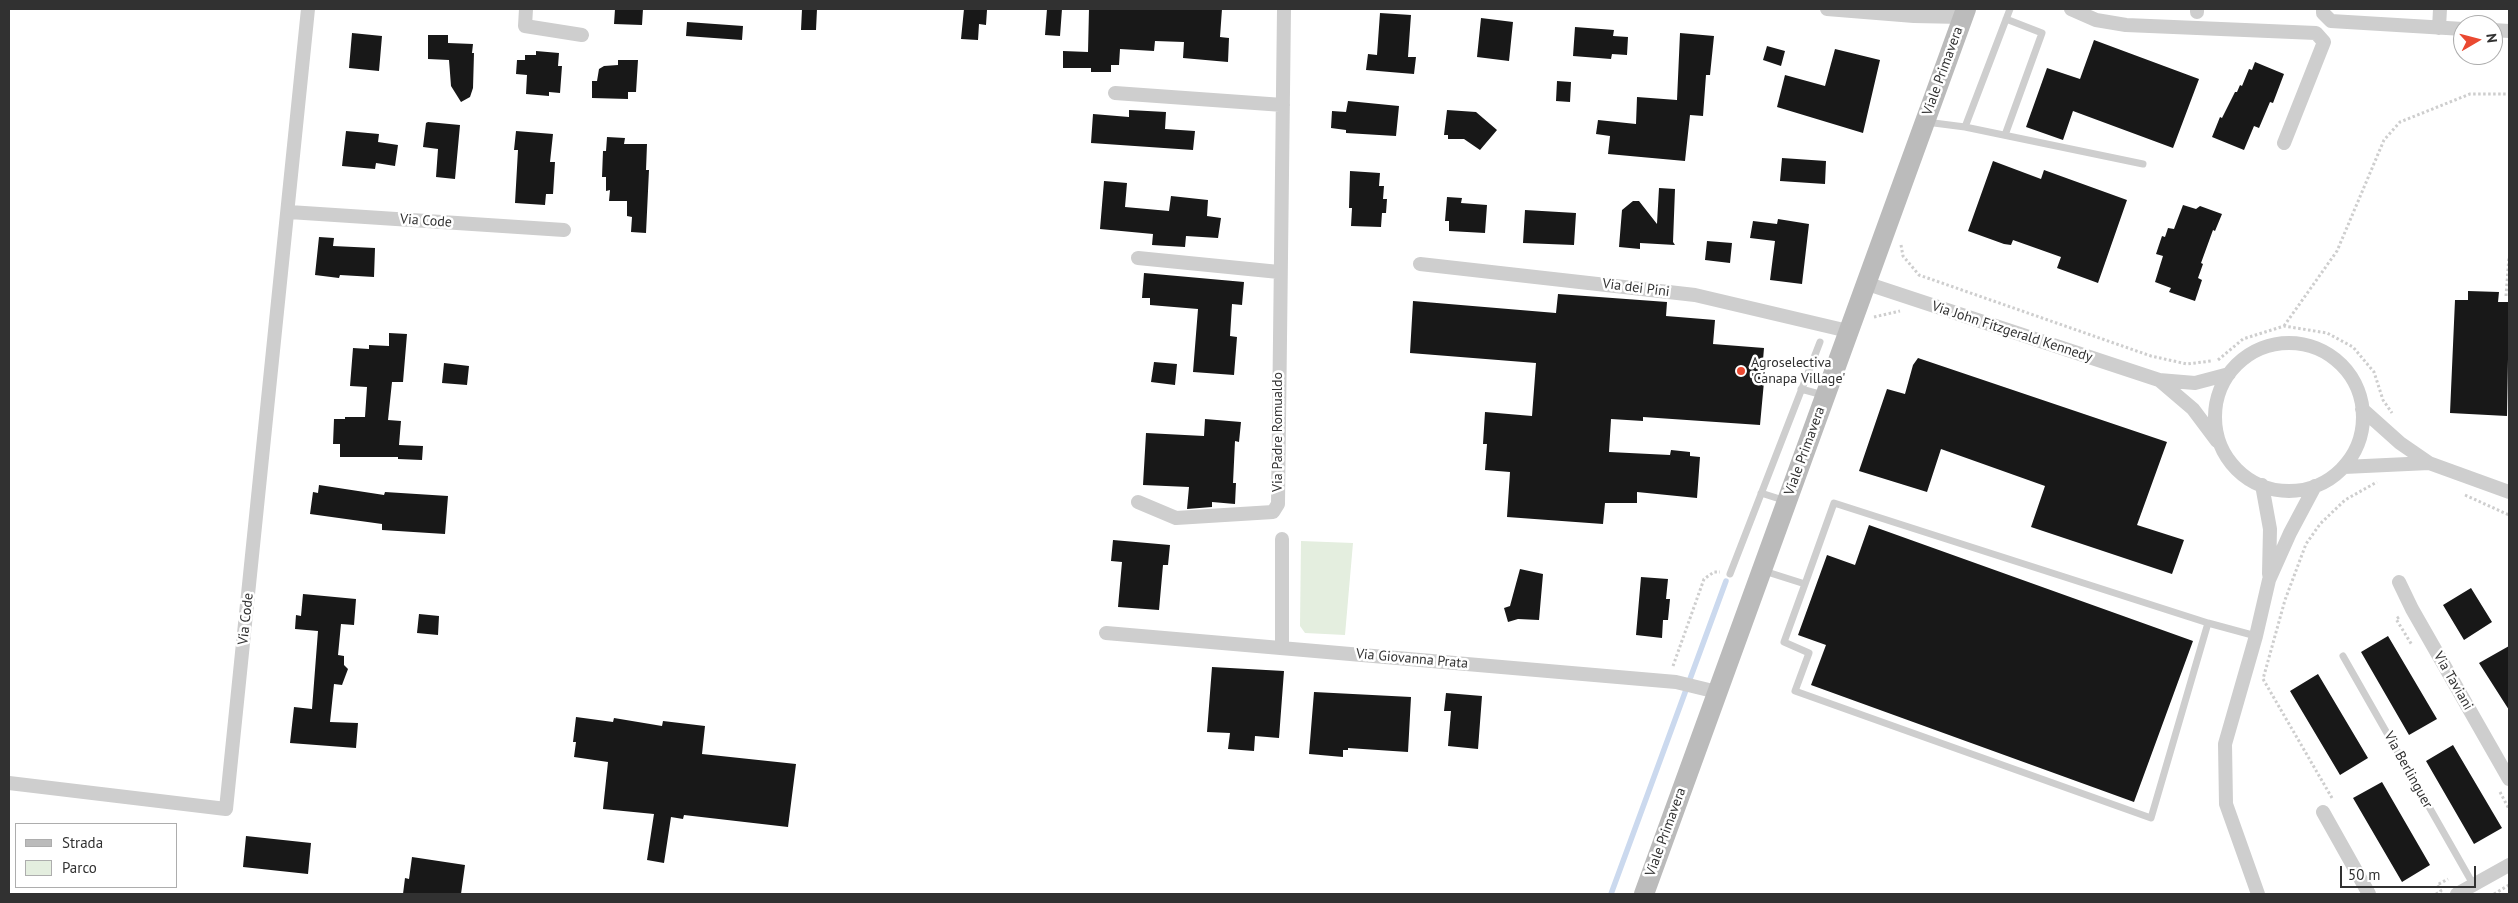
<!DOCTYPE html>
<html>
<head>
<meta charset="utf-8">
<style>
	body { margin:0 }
	#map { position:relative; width:2518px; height:903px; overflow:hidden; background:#fff; font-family:"PT Sans",sans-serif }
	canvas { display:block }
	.frame { position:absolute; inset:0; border:10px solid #313131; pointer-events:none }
	.legend { position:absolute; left:15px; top:823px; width:162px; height:65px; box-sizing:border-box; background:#fff; border:1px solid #adadad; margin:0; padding:6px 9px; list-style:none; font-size:15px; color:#313131 }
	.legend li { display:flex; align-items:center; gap:10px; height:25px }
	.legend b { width:25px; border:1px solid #adadad }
	.north { position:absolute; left:2453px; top:15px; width:50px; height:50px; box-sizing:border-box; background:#fff; border:1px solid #adadad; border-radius:50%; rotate:82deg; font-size:14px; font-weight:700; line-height:20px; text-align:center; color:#313131 }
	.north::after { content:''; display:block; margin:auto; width:18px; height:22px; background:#ea4931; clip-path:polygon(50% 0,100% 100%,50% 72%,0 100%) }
	.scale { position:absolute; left:2340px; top:866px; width:136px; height:22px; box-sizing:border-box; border:2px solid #313131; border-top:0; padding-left:6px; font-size:15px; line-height:18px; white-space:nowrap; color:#313131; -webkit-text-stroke:4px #fff; paint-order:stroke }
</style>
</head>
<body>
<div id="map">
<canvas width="2518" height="903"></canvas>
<div class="frame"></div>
<ul class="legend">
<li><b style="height:6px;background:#bbb"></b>Strada</li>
<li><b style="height:14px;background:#e4eedf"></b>Parco</li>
</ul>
<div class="north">N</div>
<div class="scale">50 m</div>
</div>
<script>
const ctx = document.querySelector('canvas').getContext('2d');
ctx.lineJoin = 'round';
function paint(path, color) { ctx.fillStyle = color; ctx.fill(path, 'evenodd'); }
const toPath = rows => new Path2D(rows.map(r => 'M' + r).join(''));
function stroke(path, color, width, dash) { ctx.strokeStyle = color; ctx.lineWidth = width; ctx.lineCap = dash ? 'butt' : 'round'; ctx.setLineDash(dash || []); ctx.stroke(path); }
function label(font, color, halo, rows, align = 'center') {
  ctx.font = font + ' "PT Sans",sans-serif'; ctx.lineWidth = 5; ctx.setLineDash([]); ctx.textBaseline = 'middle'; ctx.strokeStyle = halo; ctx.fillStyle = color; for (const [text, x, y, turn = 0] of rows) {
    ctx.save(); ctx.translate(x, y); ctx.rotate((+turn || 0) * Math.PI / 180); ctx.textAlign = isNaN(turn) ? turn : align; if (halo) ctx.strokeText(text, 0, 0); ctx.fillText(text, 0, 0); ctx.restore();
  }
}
paint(toPath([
	[1301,541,1353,543,1345,635,1305,633,1300,626]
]), '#e4eedf');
stroke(toPath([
	[1611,894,1726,581]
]), '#cbd9ee', 5.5);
paint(toPath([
	[615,9,643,9,642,25,614,24],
	[802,9,817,9,816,30,801,30],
	[964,9,987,10,986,25,979,24,978,40,961,39],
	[1047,9,1062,9,1060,36,1045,35],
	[1089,9,1222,9,1220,37,1229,38,1228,62,1183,58,1184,42,1155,41,1154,51,1120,49,1119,65,1111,65,1111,72,1091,72,1091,68,1063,68,1063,51,1088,52],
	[1380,13,1411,15,1408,57,1416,57,1414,74,1366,70,1368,54,1377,55],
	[1481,18,1513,22,1509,61,1477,57],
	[687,22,743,26,742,40,686,36],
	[1575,27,1614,30,1613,36,1628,37,1627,55,1612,54,1611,59,1573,56],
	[352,33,382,36,379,71,349,68],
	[1680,33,1714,36,1710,75,1706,75,1703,116,1690,115,1685,161,1608,154,1610,136,1596,134,1598,120,1636,124,1637,97,1677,100],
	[428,35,448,35,448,43,473,44,472,53,474,53,473,88,470,97,461,102,451,86,449,60,428,59],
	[2094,40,2199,79,2173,148,2073,111,2063,140,2026,127,2047,68,2080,79],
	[1767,46,1785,51,1781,66,1763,60],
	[1835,49,1880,60,1863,133,1777,107,1785,75,1825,86],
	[536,51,559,53,558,66,562,66,560,93,549,92,549,96,526,94,527,75,516,74,517,60,525,60,525,55,536,55],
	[618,60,638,60,636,92,628,92,628,99,592,98,592,81,597,81,599,69,604,66,618,65],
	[2255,62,2284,74,2273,103,2270,102,2259,128,2254,126,2244,150,2212,137,2220,117,2222,118,2235,92,2237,92,2240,85,2242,86,2249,69,2252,70],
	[1557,81,1571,82,1570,102,1556,101],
	[1348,101,1399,106,1396,136,1346,133,1346,130,1331,128,1332,111,1346,112],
	[1129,110,1166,112,1165,129,1195,131,1193,150,1091,143,1093,114,1129,117],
	[1447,110,1476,112,1497,130,1480,150,1464,139,1448,139,1448,135,1444,135],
	[428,122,460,125,455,179,436,177,438,149,423,147,426,123],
	[346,131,379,134,378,142,398,145,395,166,376,163,375,169,342,166],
	[516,131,553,134,550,162,555,162,553,194,546,194,545,205,515,203,518,150,514,150],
	[607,137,625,138,624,144,647,144,646,170,649,170,646,233,631,232,632,217,627,216,627,201,609,201,610,190,606,191,606,177,602,177,603,151,606,151],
	[1782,158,1826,161,1825,184,1780,181],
	[1993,161,2041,179,2044,170,2127,200,2098,283,2057,268,2061,257,2013,240,2011,245,2004,244,1968,231],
	[1350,171,1380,173,1379,186,1384,186,1383,199,1387,199,1386,213,1382,213,1381,227,1351,226,1352,208,1349,208],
	[1104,181,1127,183,1125,207,1169,211,1171,196,1208,200,1207,216,1221,218,1218,238,1186,236,1185,247,1152,245,1153,234,1100,229],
	[1659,188,1675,189,1673,242,1675,245,1640,243,1640,249,1619,247,1622,210,1633,201,1639,201,1657,224],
	[1447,197,1462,198,1461,203,1487,205,1485,233,1449,231,1449,221,1445,221],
	[2183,205,2196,209,2200,206,2222,214,2215,231,2213,230,2201,263,2203,264,2198,278,2202,280,2195,301,2169,292,2171,288,2155,282,2163,256,2156,254,2162,236,2165,237,2168,228,2174,229],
	[1525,210,1576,213,1574,245,1523,243],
	[1778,219,1809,224,1802,284,1770,280,1775,241,1750,238,1753,221,1777,224],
	[319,237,334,238,333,246,375,248,374,277,340,275,339,278,315,275],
	[1707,241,1732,243,1730,263,1705,260],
	[1144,273,1244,282,1242,305,1232,304,1230,336,1237,337,1234,375,1193,372,1198,309,1150,305,1150,298,1142,298],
	[2468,291,2499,292,2498,302,2509,302,2507,416,2450,413,2455,300,2468,300],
	[1558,294,1667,302,1666,316,1715,320,1713,344,1764,348,1763,360,1766,360,1760,425,1643,417,1643,421,1611,419,1609,452,1670,455,1671,450,1690,452,1690,456,1700,457,1697,498,1637,492,1637,503,1605,503,1603,524,1507,517,1510,472,1485,470,1487,444,1483,444,1485,412,1532,416,1536,363,1410,353,1413,301,1556,313],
	[389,333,407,334,403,382,392,382,388,420,401,421,399,445,423,446,422,460,398,459,398,457,340,457,340,444,333,444,334,419,345,419,345,417,365,417,367,387,350,386,353,348,369,349,369,345,389,346],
	[1918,358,2167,442,2137,525,2184,540,2172,574,2031,527,2045,486,1941,449,1927,492,1859,471,1887,389,1905,394,1913,365],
	[1154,362,1177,364,1175,385,1151,382],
	[444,363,469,366,467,385,442,383],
	[1205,419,1241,422,1239,442,1235,441,1233,483,1236,483,1235,504,1212,502,1212,507,1187,509,1189,487,1143,485,1146,433,1204,436],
	[319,485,384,495,385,492,448,496,445,534,382,530,382,524,310,514,313,492,318,493],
	[1869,525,2193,641,2134,802,1811,685,1826,645,1798,635,1827,555,1855,565],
	[1113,540,1170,545,1168,565,1163,565,1159,610,1118,607,1122,562,1111,561],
	[1520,569,1543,574,1539,620,1518,619,1508,622,1504,608,1510,606],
	[1641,577,1668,579,1666,599,1670,599,1668,620,1663,620,1662,638,1636,635],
	[2471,588,2492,622,2464,640,2443,605],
	[303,594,356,599,354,625,341,624,338,655,344,656,344,665,348,669,342,685,334,684,330,722,358,723,356,748,290,743,294,707,312,709,318,631,295,629,296,615,301,616],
	[419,614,439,616,438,635,417,633],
	[2388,636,2437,719,2409,735,2361,652],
	[2509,646,2509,710,2479,663],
	[1212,667,1284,671,1279,738,1255,736,1254,751,1228,749,1230,733,1207,732],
	[2318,674,2368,758,2340,775,2290,691],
	[1314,692,1411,697,1408,752,1348,748,1348,750,1343,750,1343,757,1309,754],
	[1446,693,1482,696,1478,749,1448,746,1451,711,1444,711],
	[576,717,613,722,614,718,662,726,663,721,705,726,702,754,796,764,788,827,684,815,683,819,671,817,664,863,647,860,654,814,603,809,608,762,574,757,576,742,573,742],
	[2453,745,2502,828,2474,844,2426,761],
	[2382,782,2430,865,2402,882,2353,798],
	[246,836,311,843,308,874,243,867],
	[412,857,465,865,461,894,403,894,405,878,409,879]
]), '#181818');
stroke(toPath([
	[1901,245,1903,256,1919,275,2151,356,2187,364,2211,361],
	[2506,296,2509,256],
	[1874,317,1900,311],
	[2284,326,2337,251,2384,140,2400,122,2470,94,2509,94],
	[2218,360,2243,339,2284,326,2327,333,2353,347,2374,372,2383,400,2392,413],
	[2465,495,2509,515],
	[2399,617,2396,619,2412,645],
	[1673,666,1704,579,1714,572,1720,572],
	[2500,792,2509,809],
	[2332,798,2263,679,2285,600,2306,544,2320,524,2345,500,2377,482],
	[2436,894,2441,891,2437,885,2448,879],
	[2494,894,2509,885]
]), '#cecece', 3, [2.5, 2.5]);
stroke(toPath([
	[2010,9,1965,127,2143,164],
	[1926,122,1965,127],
	[2005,135,2042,33,2006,19],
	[1801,389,1823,395],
	[1761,493,1786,501],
	[1764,571,1805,584,1834,503,2208,623,2256,636],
	[1730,574,1820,342],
	[1805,584,1784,642,1809,653,1795,691,2151,818,2208,623],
	[2343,656,2473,884]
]), '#cecece', 7);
stroke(toPath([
	[526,9,525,26,582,35],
	[1827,9,1914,16,1962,17],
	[2071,9,2096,20,2126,25,2316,33,2324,42,2284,143],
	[2323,9,2323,13,2331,21,2463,29],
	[2197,12,2197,9],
	[2439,28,2440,9],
	[2493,30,2509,31],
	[1115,93,1283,105],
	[289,212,564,230],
	[1138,258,1279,272],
	[1420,264,1695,295,1848,331],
	[1865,283,2159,380,2195,383,2229,374],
	'2215 417a74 74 0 1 1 148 0a74 74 0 1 1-148 0Z',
	[2159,380,2193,409,2217,441],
	[2362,409,2400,443,2429,463,2509,492],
	[2344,467,2429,463],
	[2262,485,2270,529,2269,574],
	[1138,502,1176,518,1273,512,1278,504,1284,9],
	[2399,582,2412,609,2509,779],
	[1106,633,1676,682,1717,692],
	[1282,648,1282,539],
	[9,783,226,809,308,9],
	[2323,812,2369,894],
	[2258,894,2226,804,2225,744,2256,636,2269,580,2290,533,2315,486],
	[2457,894,2509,865]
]), '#cecece', 14);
stroke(toPath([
	[1644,894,1966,9]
]), '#bbb', 20);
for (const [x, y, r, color] of [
	[1741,371,5,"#ea4931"]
]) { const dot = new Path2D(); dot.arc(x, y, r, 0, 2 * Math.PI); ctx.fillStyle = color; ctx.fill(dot); stroke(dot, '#fff', 2); }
label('14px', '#313131', '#fff', [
	["Viale Primavera",1943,71,-70],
	["Via Code",426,221,4],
	["Via dei Pini",1636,288,7],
	["Via John Fitzgerald Kennedy",2012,332,18],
	["Via Padre Romualdo",1278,432,-90],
	["Viale Primavera",1805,451,-70],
	["Via Code",246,619,-84],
	["Via Giovanna Prata",1412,659,5],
	["Via Taviani",2453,681,60],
	["Via Berlinguer",2408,770,61],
	["Viale Primavera",1666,832,-70]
]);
label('14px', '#313131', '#fff', [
	["Agroselectiva",1751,363],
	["'Canapa Village'",1751,379]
], 'left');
</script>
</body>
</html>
